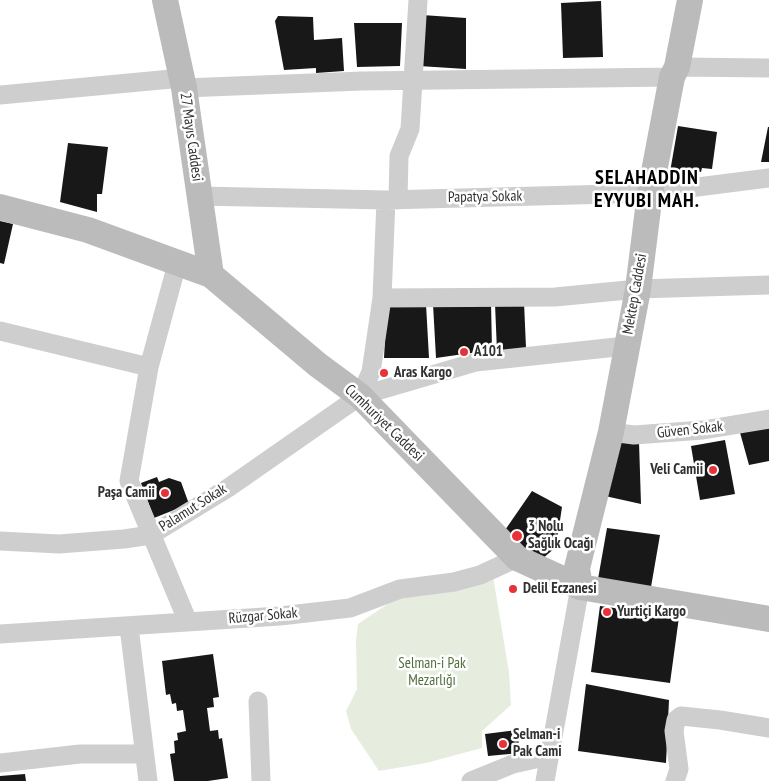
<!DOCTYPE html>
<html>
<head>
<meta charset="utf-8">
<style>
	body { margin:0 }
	canvas { display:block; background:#fff }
</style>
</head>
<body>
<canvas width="769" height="781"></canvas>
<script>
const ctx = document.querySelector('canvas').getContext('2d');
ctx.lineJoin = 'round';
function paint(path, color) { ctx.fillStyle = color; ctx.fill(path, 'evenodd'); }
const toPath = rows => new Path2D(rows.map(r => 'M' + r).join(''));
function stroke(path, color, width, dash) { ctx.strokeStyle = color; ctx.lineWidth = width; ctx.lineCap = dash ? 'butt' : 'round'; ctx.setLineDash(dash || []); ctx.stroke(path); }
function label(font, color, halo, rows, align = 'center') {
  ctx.font = font + ' "PT Sans Narrow",sans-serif'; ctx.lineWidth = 5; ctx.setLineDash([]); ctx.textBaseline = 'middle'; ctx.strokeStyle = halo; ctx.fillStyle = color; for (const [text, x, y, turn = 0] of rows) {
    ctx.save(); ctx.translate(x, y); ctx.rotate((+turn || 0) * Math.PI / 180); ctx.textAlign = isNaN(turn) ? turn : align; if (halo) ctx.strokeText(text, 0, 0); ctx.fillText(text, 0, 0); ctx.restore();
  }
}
paint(toPath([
	[493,576,509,672,511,705,482,731,482,748,426,763,379,771,351,729,346,711,357,689,356,641,358,624,398,597]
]), '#e6eddf');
paint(toPath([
	[601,1,603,57,563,58,561,3],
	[422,15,466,18,466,69,419,66],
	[278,16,313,17,314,40,342,38,344,71,316,73,316,68,284,70,275,21],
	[354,23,402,23,400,66,357,67],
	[678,126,717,132,712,169,702,168,701,172,691,170,689,174,681,171,679,175,670,172],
	[769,127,769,162,761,162,768,127],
	[68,143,108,147,102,194,97,194,97,212,60,202],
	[0,221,13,224,4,264,0,263],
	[387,302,426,304,429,358,384,358],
	[491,302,492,350,436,358,433,304],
	[524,302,526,348,497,351,495,304],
	[769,425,769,461,749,465,739,429],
	[725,440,735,494,700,500,691,446],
	[639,442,641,504,605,496,616,443],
	[157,477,159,482,169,478,181,482,189,504,154,518,141,483],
	[532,491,562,507,556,547,541,560,503,533],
	[607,528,660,535,651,587,598,579],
	[600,606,679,617,670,683,591,672],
	[213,654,219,697,213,698,214,707,207,708,210,731,218,730,219,739,222,738,228,778,208,781,174,781,170,754,175,753,174,741,178,740,177,733,186,731,183,710,177,711,176,703,172,704,170,694,166,695,162,661],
	[586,684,669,700,666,763,578,751],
	[517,730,520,753,488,756,485,734],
	[25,774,26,781,0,781,0,776]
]), '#181818');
stroke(toPath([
	[677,67,769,68],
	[184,88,362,81,672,77],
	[0,95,182,78],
	[200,196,386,200,650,193,769,178],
	[398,200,399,156,410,129,418,0],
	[177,264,149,367,129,481,188,622],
	[382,298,555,297,638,289,769,285],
	[0,331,149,367],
	[360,396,371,372,382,298,386,200],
	[611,432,634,435,703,430,769,419],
	[0,541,59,544,124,539,151,535,228,488,360,396,476,362,626,346],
	[129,627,148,781],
	[0,634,280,616,350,608,400,589,454,582,480,575,517,558],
	[258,701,261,781],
	[0,763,80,754,144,754],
	[471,781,513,764,549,756],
	[545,781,580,587],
	[675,781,679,769,674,731,676,720,681,716,720,720,769,728]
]), '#cecece', 19);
stroke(toPath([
	[165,0,184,88,211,275],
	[0,207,88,230,211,275,318,365,360,396,517,558,580,587,769,619],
	[580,587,577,568,611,432,638,289,650,193,672,77,677,67,690,0]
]), '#bbb', 26);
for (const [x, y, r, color] of [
	[464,352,5,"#e83239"],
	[384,373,5,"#e83239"],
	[713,470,5,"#e83239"],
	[165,493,5,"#e83239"],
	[517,536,6,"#e83239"],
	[513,589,5,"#e83239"],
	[607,612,5,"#e83239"],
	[503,744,5,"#e83239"]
]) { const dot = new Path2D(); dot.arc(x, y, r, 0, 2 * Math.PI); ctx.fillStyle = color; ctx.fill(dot); stroke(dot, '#fff', 2); }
label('15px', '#313131', '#fff', [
	["27 Mayıs Caddesi",191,137,82],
	["Papatya Sokak",485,197,-1],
	["Mektep Caddesi",635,294,-80],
	["Cumhuriyet Caddesi",384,423,44],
	["Güven Sokak",690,430,-6],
	["Palamut Sokak",193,508,-32],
	["Rüzgar Sokak",263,616,-5]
]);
label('bold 15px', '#313131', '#fff', [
	["A101",474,352],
	["Aras Kargo",394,373],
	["Veli Camii",703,470,"right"],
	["Paşa Camii",155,493,"right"],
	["3 Nolu",528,527],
	["Sağlık Ocağı",528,544],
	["Delil Eczanesi",523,589],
	["Yurtiçi Kargo",617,612],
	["Selman-i",513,735],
	["Pak Cami",513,752]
], 'left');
label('15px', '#526e3d', '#fff', [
	["Selman-i Pak",432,664],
	["Mezarlığı",432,681]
]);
ctx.letterSpacing = '1px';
label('bold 20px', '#000', '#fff', [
	["SELAHADDIN",647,178],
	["EYYUBI MAH.",647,201]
]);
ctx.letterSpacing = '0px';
</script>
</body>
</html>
